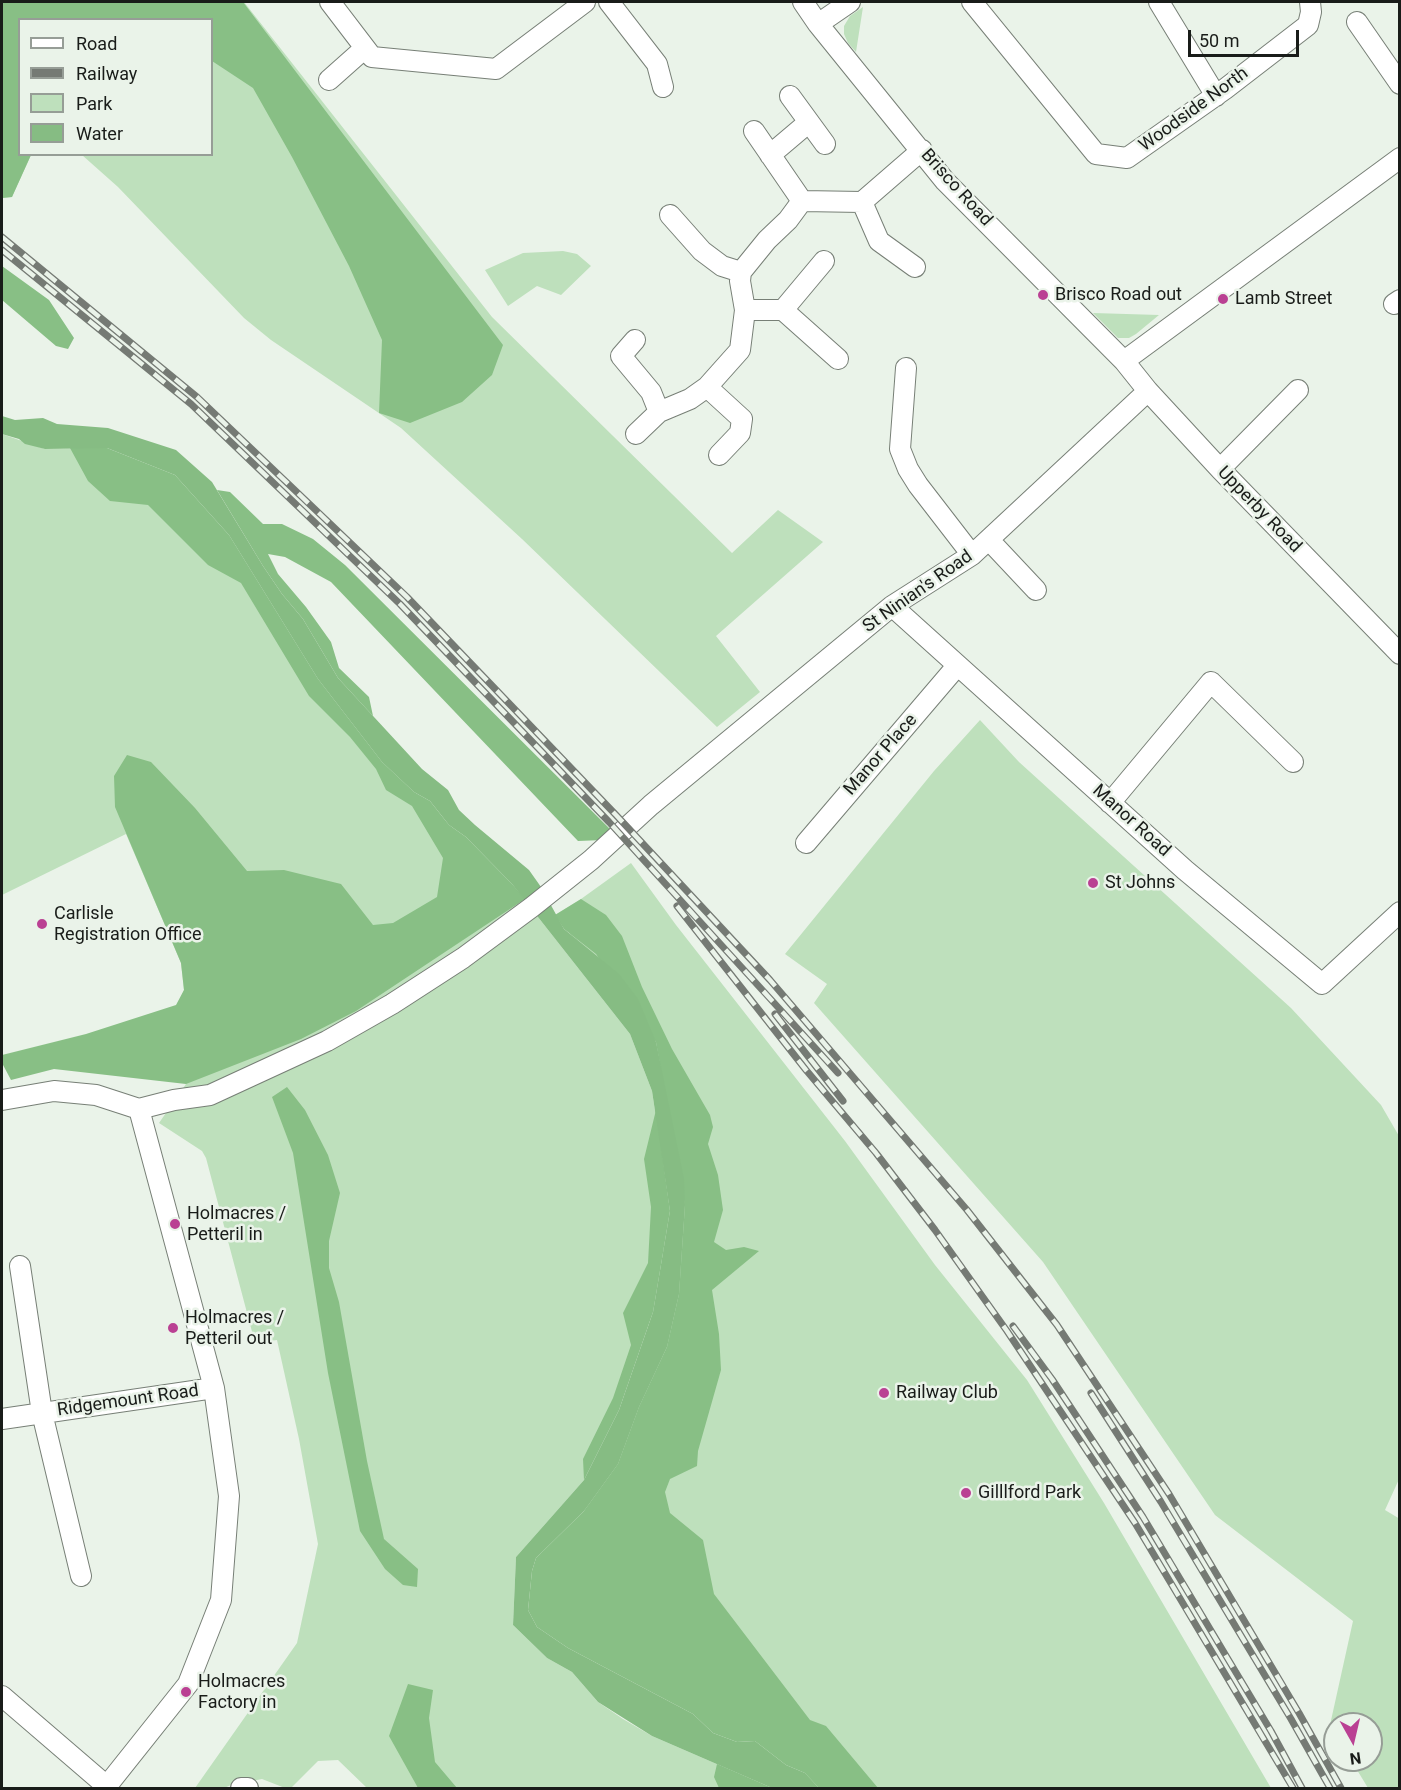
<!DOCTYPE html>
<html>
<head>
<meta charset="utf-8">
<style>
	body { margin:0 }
	#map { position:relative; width:1401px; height:1790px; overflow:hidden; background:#eaf3e9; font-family:Roboto,sans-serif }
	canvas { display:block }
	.frame { position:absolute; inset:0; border:3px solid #191c19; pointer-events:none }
	.legend { position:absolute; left:18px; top:18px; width:195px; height:138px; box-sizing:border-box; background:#eaf3e9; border:2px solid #969d96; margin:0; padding:8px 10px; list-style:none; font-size:18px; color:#191c19 }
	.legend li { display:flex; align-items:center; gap:12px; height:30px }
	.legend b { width:30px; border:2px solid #969d96 }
	.north { position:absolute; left:1323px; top:1712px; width:60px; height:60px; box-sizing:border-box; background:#eaf3e9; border:2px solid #969d96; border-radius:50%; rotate:172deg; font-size:16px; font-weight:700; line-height:24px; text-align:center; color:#191c19 }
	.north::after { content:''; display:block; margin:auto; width:21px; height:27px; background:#ba4093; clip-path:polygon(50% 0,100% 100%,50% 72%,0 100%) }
	.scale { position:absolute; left:1188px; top:30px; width:111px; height:27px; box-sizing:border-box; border:3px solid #191c19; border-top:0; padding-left:8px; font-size:18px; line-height:21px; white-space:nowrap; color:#191c19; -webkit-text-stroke:4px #eaf3e9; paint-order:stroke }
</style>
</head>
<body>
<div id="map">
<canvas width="1401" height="1790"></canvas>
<div class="frame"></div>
<ul class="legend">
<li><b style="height:8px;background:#fff"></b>Road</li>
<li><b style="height:8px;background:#757a74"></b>Railway</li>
<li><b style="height:16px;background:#bee0bc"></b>Park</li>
<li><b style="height:16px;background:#86bc83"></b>Water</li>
</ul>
<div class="north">N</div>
<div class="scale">50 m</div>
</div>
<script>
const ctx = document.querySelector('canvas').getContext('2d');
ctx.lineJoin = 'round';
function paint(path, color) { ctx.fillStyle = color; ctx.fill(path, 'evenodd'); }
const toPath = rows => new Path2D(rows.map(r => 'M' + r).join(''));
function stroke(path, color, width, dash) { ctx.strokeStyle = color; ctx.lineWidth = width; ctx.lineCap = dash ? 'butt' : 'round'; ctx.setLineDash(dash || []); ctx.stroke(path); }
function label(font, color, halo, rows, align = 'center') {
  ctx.font = font + ' Roboto,sans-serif'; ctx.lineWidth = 5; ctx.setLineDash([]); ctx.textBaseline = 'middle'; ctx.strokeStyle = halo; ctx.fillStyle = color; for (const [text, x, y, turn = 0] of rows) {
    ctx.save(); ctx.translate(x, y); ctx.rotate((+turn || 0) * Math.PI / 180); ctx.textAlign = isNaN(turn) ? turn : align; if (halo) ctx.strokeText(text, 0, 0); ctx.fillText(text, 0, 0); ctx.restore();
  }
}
paint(toPath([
	[2,2,244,2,492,317,732,553,778,510,823,542,716,636,760,692,717,727,522,539,401,428,271,340,244,318,118,187,82,155,212,154,212,20,20,20,20,154,31,155,12,197,2,198],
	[863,7,856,52,848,43,844,34,844,26,850,16],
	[563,251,577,254,591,266,561,295,537,286,508,306,485,270,523,253],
	[1093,313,1159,315,1136,334,1129,338,1118,338],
	[2,434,45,449,107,448,229,535,318,679,382,762,512,884,630,1034,652,1091,670,1211,653,1312,584,1480,516,1557,513,1625,547,1658,572,1672,598,1702,623,1719,652,1736,772,1788,367,1788,338,1760,318,1761,291,1788,285,1788,262,1779,231,1785,224,1788,195,1788,297,1643,318,1544,299,1439,277,1340,255,1343,206,1158,202,1151,159,1123,186,1084,177,1005,184,990,181,963,126,834,2,895],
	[980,720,1019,762,1291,1008,1381,1105,1399,1136,1400,1477,1385,1510,1400,1519,1399,1788,1368,1788,1351,1760,1371,1760,1371,1724,1335,1724,1335,1733,1330,1725,1353,1621,1215,1515,1043,1262,814,1003,827,984,785,954,934,771],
	[631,863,676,925,845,1141,935,1265,1027,1380,1104,1503,1271,1788,819,1788,805,1773,755,1741,584,1511,667,1347,656,1042,555,915,581,899]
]), '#bee0bc');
paint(toPath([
	[2,2,243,2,503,345,492,375,462,402,410,423,379,413,382,340,349,266,292,157,253,88,212,61,212,20,20,20,20,154,31,155,12,197,2,198],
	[2,266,49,300,74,338,68,349,56,346,2,300],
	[70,448,107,448,175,475,229,535,318,679,382,762,414,792,430,801,449,825,466,837,512,884,525,899,356,1011,301,1039,186,1084,54,1069,11,1080,2,1063,2,1055,86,1034,176,1005,184,990,181,963,115,807,114,776,127,755,151,762,195,808,247,871,284,870,341,884,373,925,393,923,437,897,443,858,412,806,386,790,376,769,350,737,309,696,241,583,208,565,148,505,110,501,88,481],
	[217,490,230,492,263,524,282,524,313,539,345,565,613,832,603,840,578,841,331,582,285,557,268,554,278,574,306,607,331,642,339,668,369,697,373,716,338,678,303,619,282,594,263,566],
	[581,899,606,915,622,936,642,987,672,1049,710,1115,713,1127,708,1144,718,1175,723,1210,714,1242,726,1250,744,1247,759,1251,712,1290,719,1334,721,1370,698,1451,697,1466,670,1479,665,1492,670,1513,703,1540,714,1594,810,1720,826,1726,878,1788,819,1788,805,1773,786,1765,755,1741,737,1742,713,1733,693,1714,568,1648,537,1627,528,1610,532,1571,536,1558,584,1511,618,1464,639,1407,667,1347,679,1294,685,1205,656,1042,596,954,564,929,555,915],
	[287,1087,305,1110,328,1155,340,1193,329,1241,329,1268,339,1302,367,1461,384,1539,418,1569,417,1587,403,1585,385,1569,360,1531,328,1373,293,1153,272,1097],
	[656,1110,670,1211,653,1312,619,1410,584,1480,583,1459,613,1398,631,1345,623,1313,648,1263,651,1207,644,1159],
	[408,1684,433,1690,429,1718,435,1762,457,1788,418,1788,389,1736],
	[717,1764,772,1788,719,1788,714,1777]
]), '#88bf85');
paint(toPath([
	[2,416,15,420,43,418,57,424,108,428,176,450,212,482,263,566,282,594,303,619,338,678,422,769,448,790,459,810,475,825,529,870,541,887,564,929,619,974,638,999,656,1042,684,1179,685,1205,679,1294,667,1347,639,1407,618,1464,584,1511,536,1558,532,1571,528,1610,537,1627,568,1648,693,1714,713,1733,737,1742,755,1741,786,1765,805,1773,819,1788,772,1788,652,1736,598,1702,572,1672,547,1658,513,1625,516,1557,584,1480,619,1410,653,1312,670,1211,652,1091,630,1034,512,884,466,837,449,825,430,801,414,792,382,762,318,679,229,535,175,475,107,448,45,449,25,444,19,439,2,434]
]), '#86bc83');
const minor = toPath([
	[330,2,372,57,496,69,585,2],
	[609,2,657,64,663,87],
	[803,2,818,24,945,181,1124,361,1148,391,1220,469,1400,654],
	[972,2,1096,154,1127,158,1225,89,1308,25,1311,12,1310,2],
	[1159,2,1216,96],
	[1357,22,1400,84],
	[818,24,850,2],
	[329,80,365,48],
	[790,96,825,144],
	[754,131,802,201],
	[770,155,809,122],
	[862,202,879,241,915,267],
	[670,215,702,251,722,266,741,272],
	[1394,304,1400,300],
	[745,310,783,310,838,359],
	[783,310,824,261],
	[635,340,621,356,651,392,659,412],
	[1124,361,1400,158],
	[906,368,900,449,908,469,918,485,972,555],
	[707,387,742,419,740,433,719,455],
	[636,434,659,412,690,399,707,387,740,350,745,310,740,281,741,272,767,240,788,220,802,201,862,202,922,150],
	[1220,469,1298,390],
	[989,540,1036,590],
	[892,606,1185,870,1322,984,1400,912],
	[1110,803,1211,682,1293,762],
	[806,843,957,666],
	[2,1100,54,1091,96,1095,139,1109,174,1100,210,1095,327,1041,392,1004,463,958,532,907,591,860,651,805,892,606,972,555,1148,391],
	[20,1266,42,1413,81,1576],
	[2,1419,214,1388],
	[2,1696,109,1788],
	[106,1787,188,1684,221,1600,229,1496,214,1388,139,1109],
	[241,1788,248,1788]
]);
stroke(minor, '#777f76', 22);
stroke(minor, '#fff', 20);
const rail = toPath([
	[2,237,197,397,407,597,616,815,770,980,967,1210,1057,1325,1169,1494,1299,1713,1341,1788],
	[2,250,191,404,400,604,609,822,838,1073],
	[677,906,806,1070,876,1153,935,1230,1007,1331,1135,1523,1293,1788],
	[775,1014,843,1101],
	[1013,1326,1052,1379,1143,1517,1271,1731,1302,1788],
	[1091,1393,1161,1502,1291,1719,1330,1788]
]);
stroke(rail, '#757a74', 7);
stroke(rail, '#eaf3e9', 4.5, [14]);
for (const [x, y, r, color] of [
	[1043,295,6,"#ba4093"],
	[1223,299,6,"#ba4093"],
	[1093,883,6,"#ba4093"],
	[42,924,6,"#ba4093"],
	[175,1224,6,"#ba4093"],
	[173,1328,6,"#ba4093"],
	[884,1393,6,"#ba4093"],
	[966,1493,6,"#ba4093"],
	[186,1692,6,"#ba4093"]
]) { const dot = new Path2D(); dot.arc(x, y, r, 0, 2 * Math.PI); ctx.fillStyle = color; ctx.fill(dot); stroke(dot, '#eaf3e9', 2); }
label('18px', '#191c19', '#eaf3e9', [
	["Woodside North",1194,110,-36],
	["Brisco Road",956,188,48],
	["Upperby Road",1259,510,46],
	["St Ninian's Road",918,592,-35],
	["Manor Place",881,755,-49],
	["Manor Road",1131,821,42],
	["Ridgemount Road",128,1401,-8]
]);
label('18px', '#191c19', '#eaf3e9', [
	["Brisco Road out",1055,295],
	["Lamb Street",1235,299],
	["St Johns",1105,883],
	["Carlisle",54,914],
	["Registration Office",54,935],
	["Holmacres /",187,1214],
	["Petteril in",187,1235],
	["Holmacres /",185,1318],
	["Petteril out",185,1339],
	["Railway Club",896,1393],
	["Gilllford Park",978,1493],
	["Holmacres",198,1682],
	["Factory in",198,1703]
], 'left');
</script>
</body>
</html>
